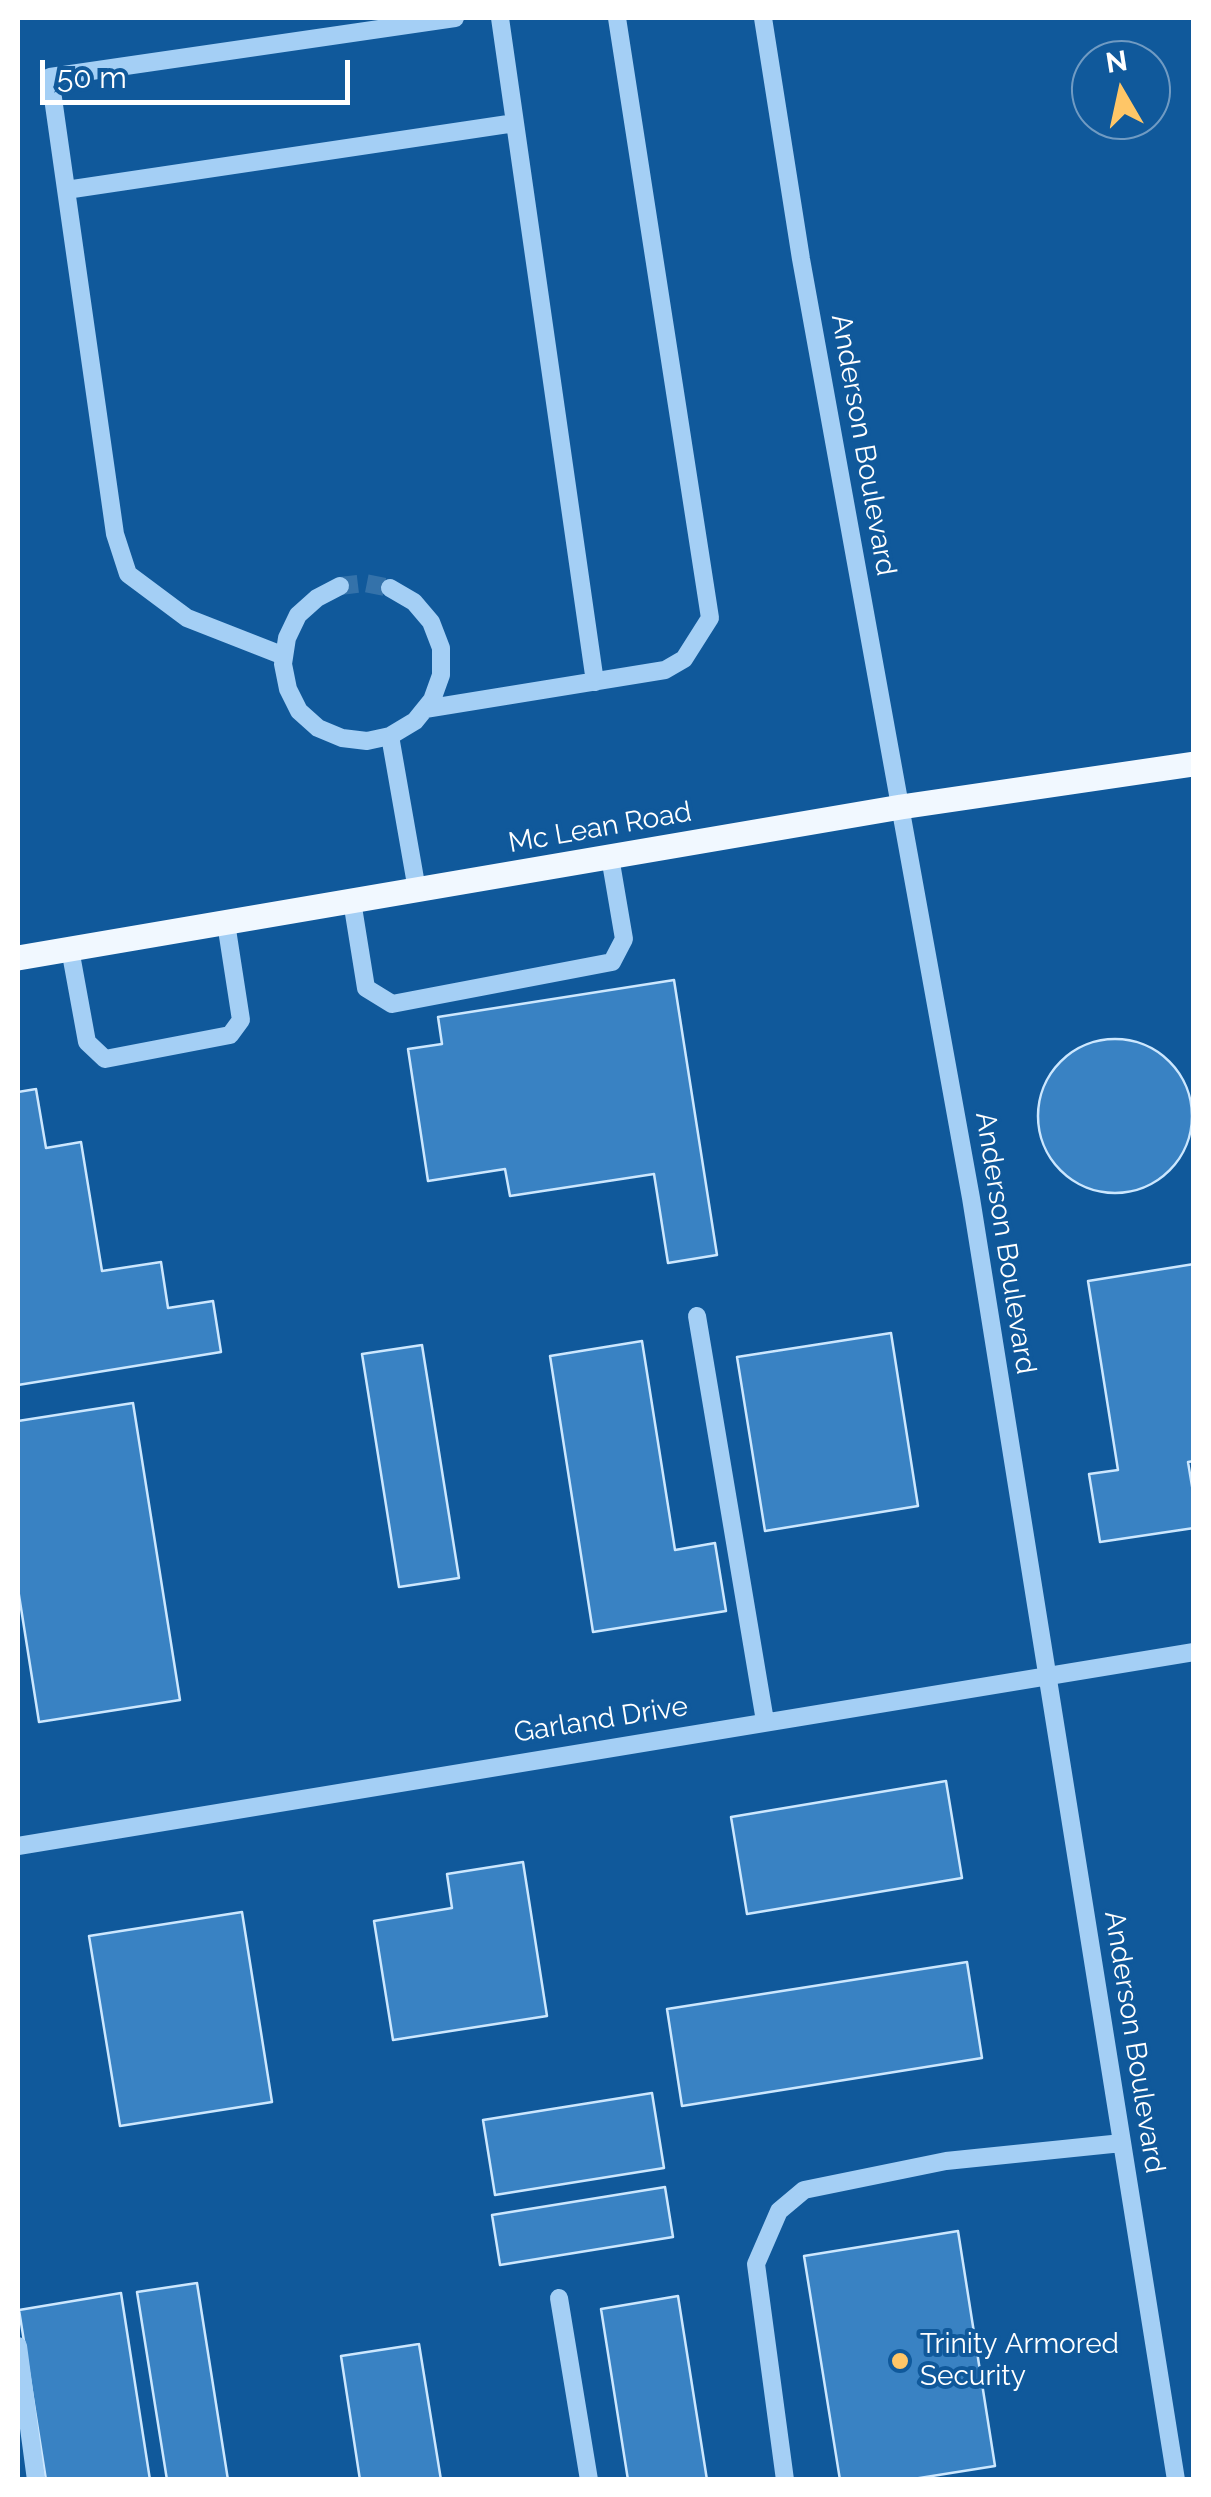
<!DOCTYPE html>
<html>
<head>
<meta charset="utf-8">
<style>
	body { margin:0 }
	#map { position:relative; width:1211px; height:2497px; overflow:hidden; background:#10599b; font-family:Raleway,sans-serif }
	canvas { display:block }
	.frame { position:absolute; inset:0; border:20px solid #fff; pointer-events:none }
	.north { position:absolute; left:1071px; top:40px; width:100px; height:100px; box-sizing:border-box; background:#10599b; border:2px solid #709bc3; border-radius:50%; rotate:351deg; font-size:28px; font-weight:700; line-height:40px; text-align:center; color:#fff }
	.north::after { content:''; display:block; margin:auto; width:35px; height:45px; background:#ffc667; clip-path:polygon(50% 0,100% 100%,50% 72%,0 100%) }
	.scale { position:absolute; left:40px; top:60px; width:310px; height:45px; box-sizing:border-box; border:5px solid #fff; border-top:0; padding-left:12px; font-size:30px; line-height:35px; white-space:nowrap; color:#fff; -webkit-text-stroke:8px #10599b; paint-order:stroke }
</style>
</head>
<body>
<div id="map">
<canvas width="1211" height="2497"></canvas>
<div class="frame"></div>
<div class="north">N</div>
<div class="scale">50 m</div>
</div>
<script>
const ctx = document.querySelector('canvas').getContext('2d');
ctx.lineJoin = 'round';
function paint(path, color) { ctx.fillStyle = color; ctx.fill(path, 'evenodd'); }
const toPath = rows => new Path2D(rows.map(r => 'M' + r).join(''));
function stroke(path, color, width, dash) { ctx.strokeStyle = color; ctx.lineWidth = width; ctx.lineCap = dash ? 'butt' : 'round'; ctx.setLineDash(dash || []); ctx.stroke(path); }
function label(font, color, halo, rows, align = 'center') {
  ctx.font = font + ' Raleway,sans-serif'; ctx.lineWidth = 8; ctx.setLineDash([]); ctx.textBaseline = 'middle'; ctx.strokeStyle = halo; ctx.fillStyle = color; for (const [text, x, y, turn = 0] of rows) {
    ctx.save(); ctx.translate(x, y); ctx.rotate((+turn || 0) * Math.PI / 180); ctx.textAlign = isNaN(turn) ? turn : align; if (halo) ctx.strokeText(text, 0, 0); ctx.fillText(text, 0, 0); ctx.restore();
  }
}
const building = toPath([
	[674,980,717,1255,668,1263,654,1174,510,1196,505,1169,428,1181,408,1049,442,1044,438,1017,674,980],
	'1038 1116a77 77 0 1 1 154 0a77 77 0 1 1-154 0Z',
	[36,1089,46,1148,81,1142,102,1271,161,1262,168,1308,213,1301,221,1352,18,1385,18,1092,36,1089],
	[1194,1264,1194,1461,1188,1462,1194,1498,1194,1528,1100,1542,1089,1474,1118,1470,1088,1281,1194,1264],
	[891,1333,918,1506,765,1531,737,1357,891,1333],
	[642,1341,675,1550,715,1543,726,1611,593,1632,550,1356,642,1341],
	[422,1345,459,1578,399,1587,362,1354,422,1345],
	[133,1403,180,1700,39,1722,18,1589,18,1421,133,1403],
	[946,1781,962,1878,747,1914,731,1817,946,1781],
	[523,1862,547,2016,393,2040,374,1921,452,1908,447,1874,523,1862],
	[242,1912,272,2102,120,2126,89,1936,242,1912],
	[967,1962,982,2058,682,2106,667,2009,967,1962],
	[652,2093,664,2168,495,2195,483,2120,652,2093],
	[665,2187,673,2237,500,2265,492,2215,665,2187],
	[958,2231,995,2466,907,2480,840,2480,804,2256,958,2231],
	[197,2283,228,2480,167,2480,137,2292,197,2283],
	[121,2293,150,2480,46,2480,19,2310,121,2293],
	[678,2296,707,2480,628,2480,601,2309,678,2296],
	[419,2344,441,2480,360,2480,341,2356,419,2344]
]);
paint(building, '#3982c3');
stroke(building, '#cce7fe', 2.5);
stroke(toPath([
	[340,586,365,583,390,588]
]), '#3472aa', 18, [18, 9]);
stroke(toPath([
	[500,18,595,682],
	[763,18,801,259,971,1198,1176,2480],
	[66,190,515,123],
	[340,586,317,598,298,615,287,638,283,664,288,689,299,711,318,728,342,738,367,741,390,736,415,721,432,700,441,675,441,648,431,622,414,602,390,588],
	[284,656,187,618,128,574,115,534,50,77,455,18],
	[425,709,665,670,684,659,710,618,617,18],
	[390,736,417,890],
	[352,901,366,988,392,1004,612,962,624,939,610,857],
	[70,949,87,1042,105,1059,230,1035,241,1020,226,923],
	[697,1316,765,1721],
	[18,1846,1194,1652],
	[559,2298,589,2480],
	[18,2346,36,2480],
	[785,2480,756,2264,779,2211,804,2190,946,2161,1122,2143]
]), '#a4cff5', 18);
stroke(toPath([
	[18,958,901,807,1194,764]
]), '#f1f8ff', 25);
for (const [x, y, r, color] of [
	[900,2361,10,"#ffc667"]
]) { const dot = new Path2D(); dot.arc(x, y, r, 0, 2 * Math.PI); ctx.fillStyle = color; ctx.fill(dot); stroke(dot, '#10599b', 4); }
label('28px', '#fff', '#10599b', [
	["Anderson Boulevard",863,445,80],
	["Mc Lean Road",600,828,-10],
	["Anderson Boulevard",1005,1243,81],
	["Garland Drive",601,1720,-9],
	["Anderson Boulevard",1134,2042,81]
]);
label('28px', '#fff', '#10599b', [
	["Trinity Armored",920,2345],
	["Security",920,2377]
], 'left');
</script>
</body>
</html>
